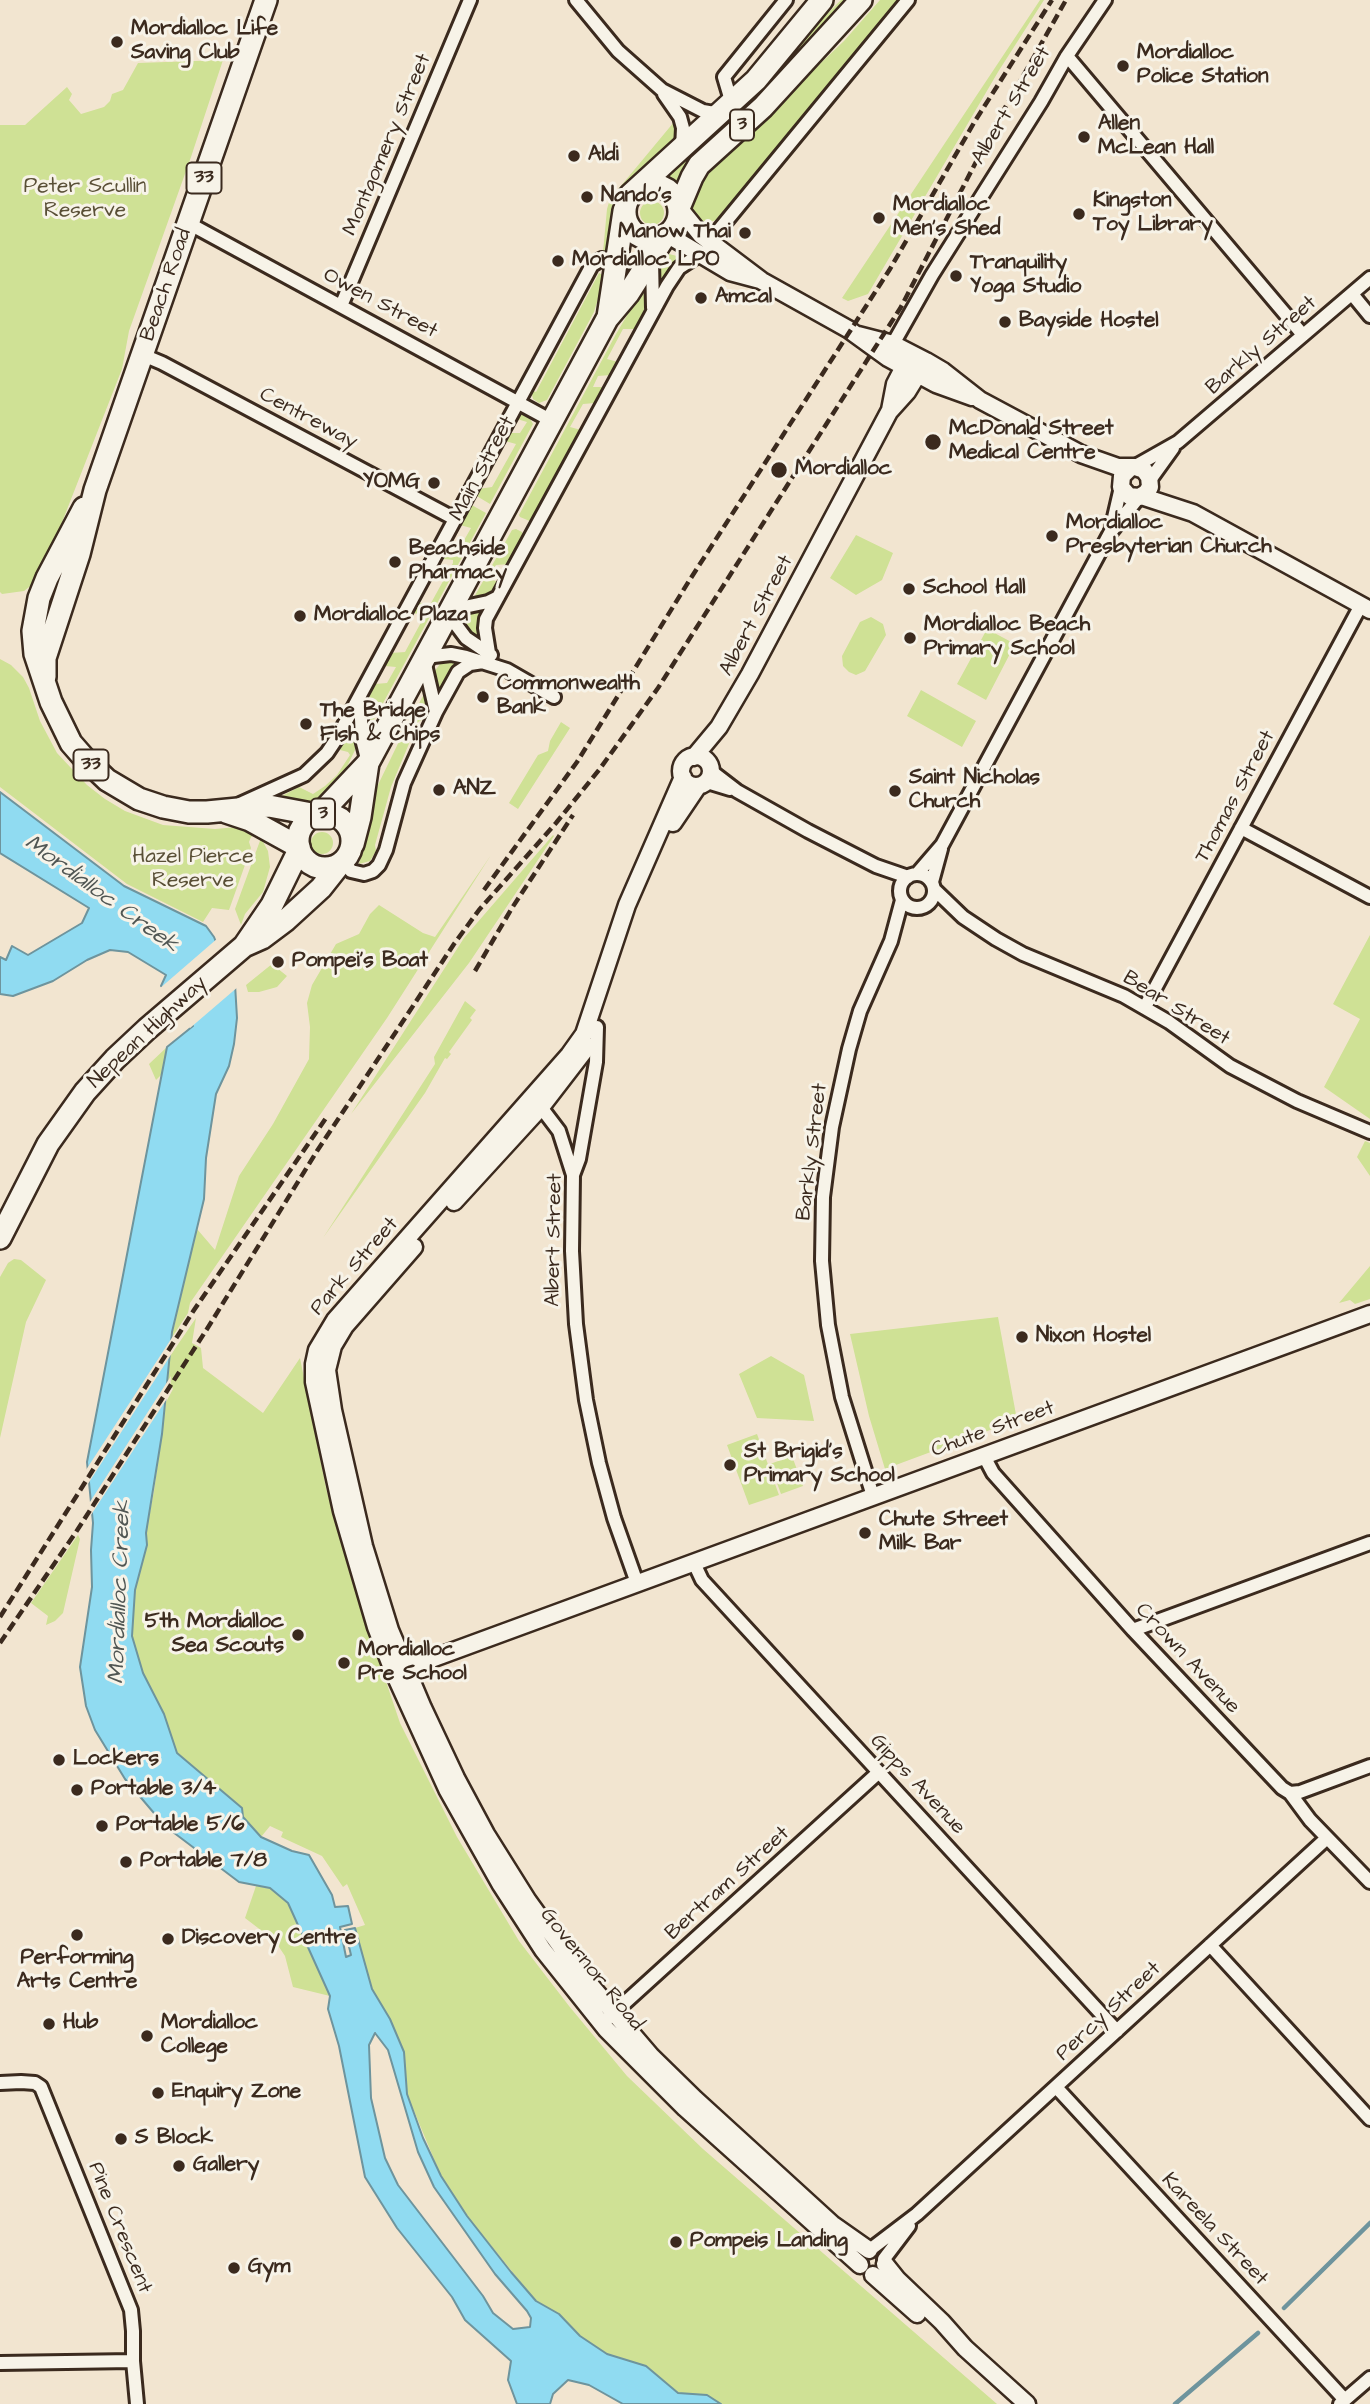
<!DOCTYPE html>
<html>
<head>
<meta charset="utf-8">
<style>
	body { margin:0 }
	canvas { display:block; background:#f2e5d0 }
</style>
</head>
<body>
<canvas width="1370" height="2404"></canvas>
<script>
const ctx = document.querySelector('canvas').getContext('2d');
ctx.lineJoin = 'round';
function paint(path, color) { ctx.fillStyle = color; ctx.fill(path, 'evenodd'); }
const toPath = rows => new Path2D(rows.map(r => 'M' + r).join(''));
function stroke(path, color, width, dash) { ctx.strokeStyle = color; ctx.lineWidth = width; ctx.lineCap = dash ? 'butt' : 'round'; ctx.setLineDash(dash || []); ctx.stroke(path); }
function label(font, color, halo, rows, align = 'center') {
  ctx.font = font + ' "Architects Daughter",sans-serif'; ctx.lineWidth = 6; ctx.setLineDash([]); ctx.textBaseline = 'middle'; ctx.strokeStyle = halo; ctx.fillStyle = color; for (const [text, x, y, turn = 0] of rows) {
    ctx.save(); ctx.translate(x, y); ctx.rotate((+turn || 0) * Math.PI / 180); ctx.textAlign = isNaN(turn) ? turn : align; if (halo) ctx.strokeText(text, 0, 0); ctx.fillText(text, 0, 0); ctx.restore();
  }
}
paint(toPath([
	[841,0,849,0,680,185,667,175,777,73,818,23],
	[880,0,899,0,716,220,707,223,699,220,694,214,692,202,696,189,710,168,844,41],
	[1040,0,1044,0,998,72,868,294,848,301,842,298],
	[223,60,191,157,129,331,122,369,57,535,33,584,24,591,2,594,0,592,0,125,25,125,67,87,72,94,69,100,81,114,104,107,110,101,112,94,123,90,138,63],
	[674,122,675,135,670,146,632,179,619,194,615,206,611,248,603,252,607,209,610,199],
	'640 213a12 12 0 1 1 24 0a12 12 0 1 1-24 0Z',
	[669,254,681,257,666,275,659,287,660,262,665,256],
	[599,273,605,276,594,312,547,400,539,403,533,399,531,390,536,392],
	[644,287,647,289,643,316,635,329,623,329,607,359,618,362,611,375,598,376,593,387,604,387,595,403,583,404,570,427,581,430,532,522,520,517,519,515,616,334],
	[521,414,529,417,533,424,490,504,475,495,478,489,492,487,516,444,505,441,510,433,520,433,527,422,517,419],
	[468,503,486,513,375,718,368,725,367,708,371,688,375,684,387,683,396,667,385,666,391,653,405,652,425,615,413,613,417,603,431,603,453,563,453,560,443,559,446,551,459,549,471,528,460,525,463,513],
	[516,529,522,532,524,537,510,564,496,565,488,578,498,582,493,592,487,597,473,599,512,530],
	[856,535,893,553,882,580,856,595,830,578],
	[484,609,479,624,478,640,466,627,465,619,469,613],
	[871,617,883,624,886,635,865,671,856,675,849,672,843,666,842,656,860,622],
	[987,629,1015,644,986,700,957,684],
	[0,659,11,665,23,677,29,688,40,721,57,753,87,785,105,799,125,811,163,825,215,829,237,827,251,829,257,834,251,837,249,842,251,848,229,910,212,908,203,922,127,884,0,787],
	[448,659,463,662,440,692,437,693,434,672,440,664],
	[921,690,976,721,962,747,907,716],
	[426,695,428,711,425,718,418,722,391,787,375,845,376,851,370,861,359,864,376,789,406,727,423,696],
	[561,722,570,728,518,809,509,803,538,755,548,751,550,741],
	[355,723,355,750,338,785,322,799,309,805,280,797,299,787,313,794,325,786,337,775,350,755,348,752,340,750],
	'311 843a11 11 0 1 1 22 0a11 11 0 1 1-22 0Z',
	[553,835,554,836,469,963,351,1114,464,938],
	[261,838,268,851,270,867,263,892,245,914,241,925,235,909],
	[491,855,387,1018,190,1303,188,1313,171,1339,197,1229,215,1250,239,1176,273,1124,309,1059,310,1027,307,1003,312,985,336,944,359,934,370,914,379,905,423,933,435,937],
	[1370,935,1370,1119,1324,1087,1360,1019,1333,1004],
	[272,964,287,976,277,987,259,992,248,992,246,985],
	[465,1001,476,1010,470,1018,472,1020,449,1052,451,1054,447,1059,445,1058,425,1093,323,1238,435,1064,434,1057],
	[167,1047,162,1074,156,1080,149,1064],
	[1365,1141,1370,1143,1370,1176,1357,1157],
	[14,1259,21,1260,46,1280,26,1322,0,1438,0,1277,8,1263],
	[1370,1266,1370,1299,1355,1304,1350,1300,1339,1303],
	[998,1317,1017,1420,885,1469,869,1416,850,1334],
	[196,1318,192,1343,201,1348,203,1368,263,1413,300,1358,326,1488,352,1581,400,1723,457,1837,519,1941,569,2006,627,2076,703,2149,997,2404,721,2404,707,2395,678,2393,646,2366,607,2354,580,2336,559,2314,536,2301,467,2216,441,2176,407,2094,404,2052,390,2019,372,1989,355,1928,365,1925,347,1884,343,1887,322,1856,281,1837,283,1832,270,1826,261,1837,243,1817,242,1808,177,1753,164,1714,143,1673,132,1636,135,1590,147,1545,146,1533,154,1491,166,1402,173,1389,167,1380,170,1356],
	[771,1356,804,1375,814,1421,757,1418,739,1374],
	[757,1434,779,1495,749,1505,727,1445],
	[792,1456,803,1486,781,1494,770,1464],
	[78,1535,80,1539,63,1613,55,1621,46,1625,48,1616,31,1603],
	[256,1886,270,1888,288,1903,330,1996,293,1987,285,1956,275,1941,245,1918]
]), '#cfe195');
const water = toPath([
	[0,792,124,886,206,926,214,937,232,983,235,984,237,1018,234,1044,229,1066,216,1094,206,1158,204,1199,172,1332,162,1434,146,1533,147,1545,135,1590,132,1636,143,1673,164,1714,177,1753,242,1808,243,1817,261,1837,292,1851,309,1855,332,1895,335,1907,348,1906,352,1924,340,1927,346,1957,351,1955,345,1930,355,1928,372,1989,390,2019,404,2052,407,2094,423,2138,441,2176,467,2216,511,2272,536,2301,559,2314,580,2336,607,2354,646,2366,678,2393,707,2395,721,2404,623,2404,589,2385,568,2380,553,2394,550,2404,517,2404,508,2380,511,2361,465,2320,452,2297,397,2228,365,2177,339,2046,328,2009,330,1996,288,1903,270,1888,239,1882,165,1826,125,1779,95,1730,86,1706,80,1667,92,1587,91,1550,93,1523,87,1462,167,1047,193,1026,161,986,166,975,128,952,110,950,87,960,53,981,13,996,0,994,0,957,6,960,12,946,28,955,82,923,89,908,0,853,0,792],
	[375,2033,388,2050,418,2152,434,2187,495,2274,527,2311,531,2318,530,2327,513,2329,493,2313,483,2296,398,2185,385,2158,371,2098,369,2045,375,2033]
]);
paint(water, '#90dbf1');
stroke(water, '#6e949d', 2);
paint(toPath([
	[218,938,239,986,190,1028,159,989],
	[175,1333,174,1350,86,1487,84,1473],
	[171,1376,170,1394,89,1518,88,1505]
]), '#f2e5d0');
stroke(toPath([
	[1284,2308,1370,2223],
	[1175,2404,1258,2333]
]), '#6e949d', 4.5);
const minor = toPath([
	[576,0,618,51,662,90,703,111,720,114],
	[1067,56,1303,335],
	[664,94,680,117,683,128,682,148],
	[732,104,724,77,786,0],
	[188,223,552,421],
	[709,242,908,0],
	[652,260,653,308],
	[1352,294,1370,316],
	[341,306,470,0],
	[893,344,932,275,1041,102,1067,56,1105,0],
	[143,355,162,363,455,519],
	[1132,468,1178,442,1370,278],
	[1150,480,1173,448],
	[1112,526,1121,487],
	[450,610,488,602,498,597],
	[448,614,466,638,491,655],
	[489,653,485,628,486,619,667,286,679,268,699,255],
	[425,657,451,654,466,657,507,670,554,697],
	[424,660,436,712],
	[360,699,362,739,368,763],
	[711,771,737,791,808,831,876,866,908,877],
	[707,782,730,789],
	[240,804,304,775,327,753,337,738,592,265,602,259,617,262],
	[1241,828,1370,897],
	[344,861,351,871,364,874,373,871,379,865,386,850,404,783,436,712,458,672,470,664,483,662],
	'900 891a17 17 0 1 1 34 0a17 17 0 1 1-34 0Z',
	[917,874,942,845,1110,533,1139,497],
	[932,882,941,849],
	[935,890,963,917,996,939,1023,954,1124,996,1169,1022,1230,1066,1297,1101,1370,1132],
	[1145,1007,1361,605],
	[597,1027,596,1062,579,1159,573,1175,572,1251,576,1324,586,1400,599,1463,614,1518,637,1583],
	[537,1102,559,1131,573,1175],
	[984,1456,993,1473,1133,1630,1282,1788,1290,1793,1310,1820,1370,1882],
	[873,1496,842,1397,828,1325,822,1261,823,1197,832,1127,849,1049,860,1011,891,941,902,900],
	[694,1563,702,1580,714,1593,1117,2031],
	[1133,1630,1370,1543],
	[1290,1793,1300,1792,1370,1766],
	[1210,1945,1370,2119],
	[607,2019,879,1772],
	[0,2083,21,2082,35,2083,41,2087,131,2310,133,2331,133,2361,0,2363],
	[1056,2087,1345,2400],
	[871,2249,917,2214,1327,1838],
	[884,2259,909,2226],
	[133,2361,137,2404],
	[1340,2404,1370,2378]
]);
const tertiary = toPath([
	[680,209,701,235,762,281,848,329,888,358,936,384,972,397],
	[668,235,730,272,760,280],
	[858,335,893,344,926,361,943,371,980,400,1081,454,1118,467,1135,467,1144,470,1149,477,1150,487,1146,493,1139,497,1129,496,1121,487,1122,476,1130,468],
	[890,410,895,384,908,359],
	[1141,496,1193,513,1370,610],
	'681 771a15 15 0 1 1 30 0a15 15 0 1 1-30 0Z',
	[694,757,719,727,750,674,889,412,907,392,926,361],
	[683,777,627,905,584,1034,569,1055,335,1320,317,1350,314,1364,314,1382,342,1511,376,1627,394,1673,447,1789,501,1885,543,1950,606,2029,685,2108,860,2265],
	[673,823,698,786],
	[454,1202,541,1107,588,1046],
	[414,1247,345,1326,333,1346,327,1370,333,1410,364,1546,390,1630,423,1708,456,1778,486,1834,528,1901,580,1973,651,2056,695,2099,832,2224,869,2250],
	[396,1672,1370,1314],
	[885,2264,897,2279,942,2322,965,2348,1027,2404],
	[873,2275,917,2314]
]);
const primary = toPath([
	[84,508,47,578,39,598,33,631,35,654,51,702,71,743,85,759,107,780,139,799,163,807,189,812,207,812,269,806,317,815],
	[45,677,45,658,79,554,95,490,266,0],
	[226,812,250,820,299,847]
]);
const trunk = toPath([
	'625 212a27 27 0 1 1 54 0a27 27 0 1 1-54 0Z',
	[630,195,756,80,822,0],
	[679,208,692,177,699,165,763,107,861,0],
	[608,317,624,211],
	'298 841a27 27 0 1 1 54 0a27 27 0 1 1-54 0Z',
	[319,815,368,763,607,319,628,294,665,236],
	[353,844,360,817,368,763],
	[244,946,262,938,286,920,321,888,340,864],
	[0,1238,48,1144,85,1092,115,1059,147,1029,244,946,272,905,299,850]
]);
stroke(minor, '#3b2a1e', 18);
stroke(tertiary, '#3b2a1e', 21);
stroke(primary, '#3b2a1e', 26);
stroke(trunk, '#3b2a1e', 26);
stroke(minor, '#f7f3e8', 12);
stroke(tertiary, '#f7f3e8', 16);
stroke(primary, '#f7f3e8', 21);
stroke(trunk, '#f7f3e8', 21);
stroke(toPath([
	[484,890,577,762,689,581,890,269,975,121,1052,0],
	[475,971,512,908,573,815],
	[0,1617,194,1310,326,1118],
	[0,1643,76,1532,207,1329,317,1151,454,944,479,910,556,823,599,770,658,688,901,307,993,129,1066,0]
]), '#3b2a1e', 4.5, [10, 5]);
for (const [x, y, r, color] of [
	[117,42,7,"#3b2a1e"],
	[1123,66,7,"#3b2a1e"],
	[1084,137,7,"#3b2a1e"],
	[574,156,7,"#3b2a1e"],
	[587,197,7,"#3b2a1e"],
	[1079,214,7,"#3b2a1e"],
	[879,218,7,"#3b2a1e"],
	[745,233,7,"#3b2a1e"],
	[558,261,7,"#3b2a1e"],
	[956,276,7,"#3b2a1e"],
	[701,298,7,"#3b2a1e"],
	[1005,322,7,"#3b2a1e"],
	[933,442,9,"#3b2a1e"],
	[779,470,9,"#3b2a1e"],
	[434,483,7,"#3b2a1e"],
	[1052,536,7,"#3b2a1e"],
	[395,562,7,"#3b2a1e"],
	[909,589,7,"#3b2a1e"],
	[300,616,7,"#3b2a1e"],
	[910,638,7,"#3b2a1e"],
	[483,697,7,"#3b2a1e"],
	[306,724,7,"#3b2a1e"],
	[439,790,7,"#3b2a1e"],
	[895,791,7,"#3b2a1e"],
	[278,962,7,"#3b2a1e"],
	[1022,1337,7,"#3b2a1e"],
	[730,1465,7,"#3b2a1e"],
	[865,1533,7,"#3b2a1e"],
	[298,1635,7,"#3b2a1e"],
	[344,1663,7,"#3b2a1e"],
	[59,1760,7,"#3b2a1e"],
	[77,1790,7,"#3b2a1e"],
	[102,1826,7,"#3b2a1e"],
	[126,1862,7,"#3b2a1e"],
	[77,1935,7,"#3b2a1e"],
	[168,1939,7,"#3b2a1e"],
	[49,2024,7,"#3b2a1e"],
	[147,2036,7,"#3b2a1e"],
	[158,2093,7,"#3b2a1e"],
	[121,2139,7,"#3b2a1e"],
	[179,2166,7,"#3b2a1e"],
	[676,2242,7,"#3b2a1e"],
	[234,2268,7,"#3b2a1e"]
]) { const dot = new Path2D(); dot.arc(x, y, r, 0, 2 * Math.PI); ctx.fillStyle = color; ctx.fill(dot); stroke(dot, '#f7f3e8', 2.5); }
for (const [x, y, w] of [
	[742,125,24],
	[204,178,35],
	[91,765,35],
	[323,814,24]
]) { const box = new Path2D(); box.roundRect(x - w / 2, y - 15.5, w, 31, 5); ctx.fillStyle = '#f7f3e8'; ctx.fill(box); stroke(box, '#3b2a1e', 2); }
label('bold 19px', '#3b2a1e', null, [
	["3",742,125],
	["33",204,178],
	["33",91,765],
	["3",323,814]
]);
label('bold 21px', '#3b2a1e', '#f7f3e8', [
	["Mordialloc Life",131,30],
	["Saving Club",131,54],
	["Mordialloc",1137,54],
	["Police Station",1137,78],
	["Allen",1098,125],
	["McLean Hall",1098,149],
	["Aldi",588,156],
	["Nando's",601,197],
	["Kingston",1093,202],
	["Toy Library",1093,226],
	["Mordialloc",893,206],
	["Men's Shed",893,230],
	["Manow Thai",731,233,"right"],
	["Mordialloc LPO",572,261],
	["Tranquility",970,264],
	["Yoga Studio",970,288],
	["Amcal",715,298],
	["Bayside Hostel",1019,322],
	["McDonald Street",949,430],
	["Medical Centre",949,454],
	["Mordialloc",795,470],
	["YOMG",420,483,"right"],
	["Mordialloc",1066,524],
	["Presbyterian Church",1066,548],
	["Beachside",409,550],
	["Pharmacy",409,574],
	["School Hall",923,589],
	["Mordialloc Plaza",314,616],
	["Mordialloc Beach",924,626],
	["Primary School",924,650],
	["Commonwealth",497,685],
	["Bank",497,709],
	["The Bridge",320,712],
	["Fish & Chips",320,736],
	["Saint Nicholas",909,779],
	["Church",909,803],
	["ANZ",453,790],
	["Pompei’s Boat",292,962],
	["Nixon Hostel",1036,1337],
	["St Brigid's",744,1453],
	["Primary School",744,1477],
	["Chute Street",879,1521],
	["Milk Bar",879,1545],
	["5th Mordialloc",284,1623,"right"],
	["Sea Scouts",284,1647,"right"],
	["Mordialloc",358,1651],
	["Pre School",358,1675],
	["Lockers",73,1760],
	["Portable 3/4",91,1790],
	["Portable 5/6",116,1826],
	["Portable 7/8",140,1862],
	["Discovery Centre",182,1939],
	["Performing",77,1959,"center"],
	["Arts Centre",77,1983,"center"],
	["Hub",63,2024],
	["Mordialloc",161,2024],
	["College",161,2048],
	["Enquiry Zone",172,2093],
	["S Block",135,2139],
	["Gallery",193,2166],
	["Pompeis Landing",690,2242],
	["Gym",248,2268]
], 'left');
label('21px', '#3b2a1e', '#f7f3e8', [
	["Albert Street",1012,106,-59],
	["Montgomery Street",388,145,-67],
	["Beach Road",167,285,-71],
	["Owen Street",380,304,28],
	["Barkly Street",1262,346,-41],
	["Centreway",308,419,28],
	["Main Street",483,469,-62],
	["Albert Street",757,616,-62],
	["Thomas Street",1236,797,-62],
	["Bear Street",1176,1009,32],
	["Nepean Highway",148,1033,-43],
	["Barkly Street",813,1152,-83],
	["Albert Street",555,1240,-89],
	["Park Street",355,1267,-49],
	["Chute Street",993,1430,-20],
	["Crown Avenue",1187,1659,47],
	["Gipps Avenue",917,1785,47],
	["Bertram Street",728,1884,-42],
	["Governor Road",591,1970,51],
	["Percy Street",1109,2012,-43],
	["Pine Crescent",119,2228,68],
	["Kareela Street",1214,2230,47]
]);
label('21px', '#594f36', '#f7f3e8', [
	["Peter Scullin",85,188],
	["Reserve",85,212],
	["Hazel Pierce",193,858],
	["Reserve",193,882]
]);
label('italic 23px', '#505653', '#f7f3e8', [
	["Mordialloc Creek",101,895,36],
	["Mordialloc Creek",121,1592,-88]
]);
</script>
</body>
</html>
